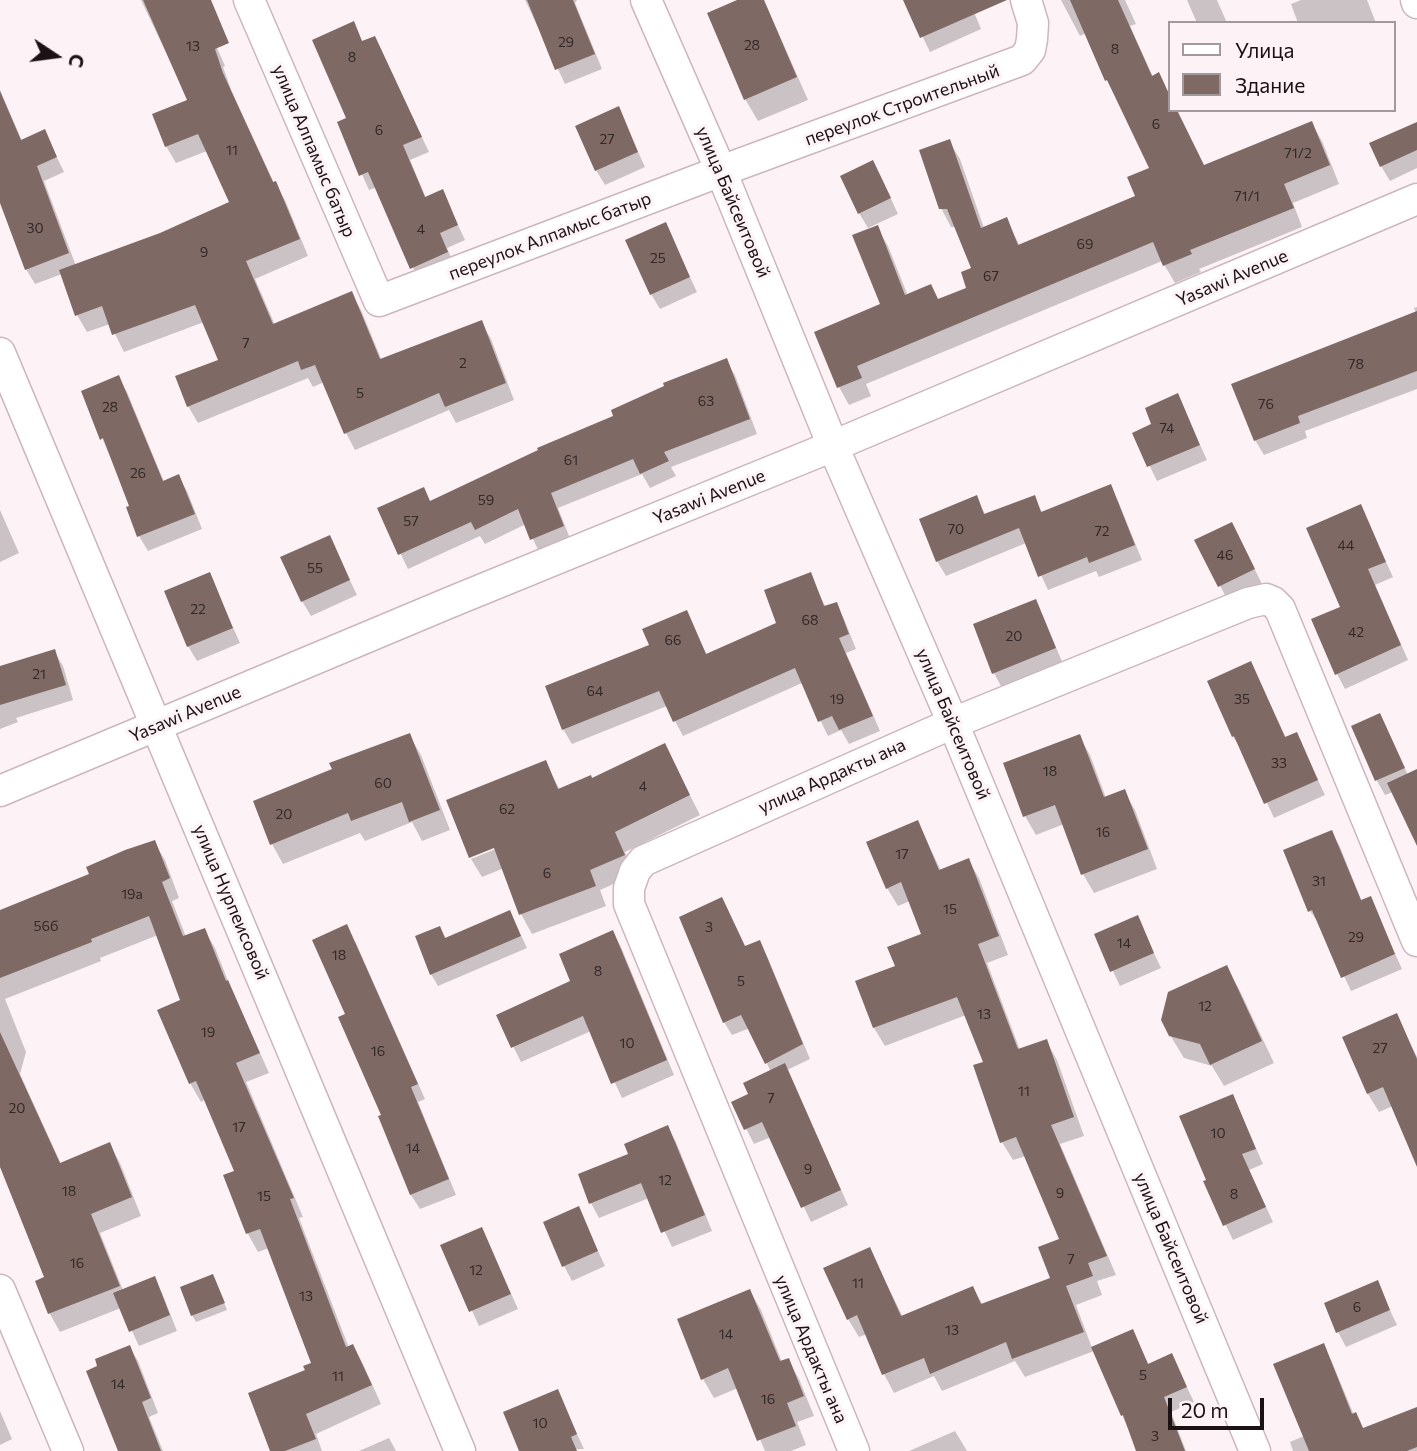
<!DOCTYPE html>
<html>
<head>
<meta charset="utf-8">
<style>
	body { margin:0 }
	#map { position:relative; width:1417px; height:1451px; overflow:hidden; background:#fdf3f6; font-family:Commissioner,sans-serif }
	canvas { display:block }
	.legend { position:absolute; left:1168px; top:21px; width:228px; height:91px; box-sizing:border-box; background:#fdf3f6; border:2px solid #a2999c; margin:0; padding:9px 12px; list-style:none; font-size:21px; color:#1a1214 }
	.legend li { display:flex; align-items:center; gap:14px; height:35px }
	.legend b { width:35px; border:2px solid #a2999c }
	.north { position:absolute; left:21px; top:21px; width:70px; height:70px; -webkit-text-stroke:5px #fdf3f6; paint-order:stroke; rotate:103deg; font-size:19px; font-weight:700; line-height:28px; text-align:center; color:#1a1214 }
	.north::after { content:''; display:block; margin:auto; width:24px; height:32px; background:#1a1214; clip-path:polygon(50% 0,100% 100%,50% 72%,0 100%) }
	.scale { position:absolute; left:1168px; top:1398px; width:96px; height:32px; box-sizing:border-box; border:4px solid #1a1214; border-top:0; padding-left:9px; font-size:21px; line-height:24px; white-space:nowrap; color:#1a1214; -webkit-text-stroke:5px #fdf3f6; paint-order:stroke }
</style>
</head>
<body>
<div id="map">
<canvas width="1417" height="1451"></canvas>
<ul class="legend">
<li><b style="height:9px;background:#fff"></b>Улица</li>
<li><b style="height:19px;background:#7e6965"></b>Здание</li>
</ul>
<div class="north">С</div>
<div class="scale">20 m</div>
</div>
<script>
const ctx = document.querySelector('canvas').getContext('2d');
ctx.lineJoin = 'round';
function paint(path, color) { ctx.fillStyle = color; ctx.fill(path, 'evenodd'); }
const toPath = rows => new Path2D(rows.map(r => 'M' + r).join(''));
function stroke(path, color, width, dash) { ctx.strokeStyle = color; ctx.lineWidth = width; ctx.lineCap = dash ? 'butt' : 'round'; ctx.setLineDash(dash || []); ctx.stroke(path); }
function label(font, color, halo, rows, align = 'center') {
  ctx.font = font + ' Commissioner,sans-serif'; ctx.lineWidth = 6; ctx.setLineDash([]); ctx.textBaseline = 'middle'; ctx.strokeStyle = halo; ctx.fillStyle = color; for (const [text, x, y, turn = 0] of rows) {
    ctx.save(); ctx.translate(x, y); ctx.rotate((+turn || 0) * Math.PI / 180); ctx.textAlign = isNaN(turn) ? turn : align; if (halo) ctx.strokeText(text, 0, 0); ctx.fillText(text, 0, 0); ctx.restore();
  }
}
paint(toPath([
	[141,0,193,0,206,23,225,66,223,67,232,92,274,183,285,200,308,256,255,279,275,325,351,293,361,310,382,361,481,322,491,339,514,400,456,423,449,410,355,450,346,433,324,382,313,387,308,378,198,423,188,406,221,361,204,322,124,352,110,324,87,332,77,315,62,274,35,284,26,269,0,200,0,90,22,141,44,131,64,172,44,181,76,266,161,235,231,203,207,151,176,163,166,146,189,101],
	[525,0,577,0,575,3,602,69,565,84],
	[742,0,764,0,808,100,758,121,745,99],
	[905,0,969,0,981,29,930,52],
	[1061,0,1125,0,1136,24,1130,26,1153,77,1168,93,1170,110,1204,167,1311,123,1322,141,1339,184,1293,203,1302,227,1199,269,1201,272,1175,283,1162,261,866,384,871,396,849,405,839,387,882,305,877,228,888,246,908,296,939,301,968,289,973,269,956,227,951,227,941,208,949,141,960,159,984,228,1006,219,1020,246,1137,197,1152,169,1107,80,1086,33,1080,36],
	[1187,0,1217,0,1227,23,1197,23],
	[1301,0,1367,0,1376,23,1298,23,1291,4],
	[353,23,363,43,382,53,429,152,410,160,426,198,442,191,465,240,447,248,455,267,420,283,377,187,369,190,339,123,349,119],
	[618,108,645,167,605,185,596,170],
	[1417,124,1417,168,1390,181,1381,166],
	[881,177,898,214,868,228,859,213],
	[665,224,697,292,660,309,651,294],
	[1417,307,1417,389,1305,431,1307,438,1264,455,1255,440,1416,313,1414,308],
	[726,361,735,375,757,434,671,467,676,476,650,488,642,474,558,508,571,541,540,554,526,524,485,544,480,536,408,569,379,509,430,502,616,417],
	[118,377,127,392,164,482,178,476,187,491,202,529,148,551,139,536,128,508,131,507,83,392],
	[1177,396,1207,460,1157,481,1134,434,1154,425],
	[1110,487,1118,501,1142,560,1099,577,1096,571,1048,590,1026,543,946,576,937,561,976,497,986,516,1034,497,1043,514],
	[1360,506,1393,577,1375,585,1408,660,1345,689,1337,674,1342,608],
	[0,510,19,553,0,562],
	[329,537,357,595,311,616,302,601],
	[1240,539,1262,584,1228,601,1197,541],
	[209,574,240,643,197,661,188,646],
	[810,574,826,608,836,604,844,619,856,649,846,653,880,731,849,744,841,730,828,736,802,683,683,736,667,706,572,744,563,729,686,612,707,655,779,624],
	[1035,601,1043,616,1063,664,1002,688,994,673,975,625],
	[54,651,63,666,73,700,16,718,18,722,0,729,0,668],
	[1251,663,1286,738,1296,734,1325,795,1274,818,1243,751,1233,737,1209,682],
	[1380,715,1408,775,1417,771,1417,841,1393,792,1385,795,1377,781,1353,726],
	[409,735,421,755,450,830,422,841,412,822,365,841,360,833,283,864,272,844,334,770],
	[1079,736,1090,755,1106,798,1124,791,1135,810,1157,869,1094,893,1083,874,1064,824,1036,835,1025,816],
	[665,746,700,815,625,852,634,875,600,890,606,906,532,934,521,914,504,868,482,877,471,859,503,846,545,762,560,790,592,780],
	[918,822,941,871,968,860,979,878,1008,955,987,963,1020,1050,1046,1041,1057,1060,1084,1136,1060,1144,1116,1275,1097,1281,1102,1295,1076,1305,1092,1348,1132,1331,1149,1365,1172,1356,1194,1402,1171,1412,1186,1451,1138,1451,1094,1351,1025,1377,1015,1361,942,1391,934,1376,894,1393,884,1374,867,1334,859,1337,848,1319,869,1249,903,1317,973,1288,983,1305,1052,1279,1062,1240,1026,1156,1013,1160,1002,1142,985,1063,966,1015,885,1046,874,1028,857,982,897,967,923,935,910,901,898,906,887,888],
	[1331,832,1340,847,1362,902,1370,898,1402,969,1351,991,1320,925,1310,911,1285,851],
	[154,842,165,860,179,898,172,901,186,937,204,930,215,948,230,986,269,1073,246,1082,303,1217,299,1218,349,1348,353,1346,363,1364,381,1404,316,1434,322,1451,272,1451,307,1371,313,1364,269,1248,258,1252,248,1234,225,1176,236,1172,206,1099,201,1102,190,1083,182,1001,158,935,100,958,101,961,5,999,26,1052,20,1074,61,1164,109,1144,120,1163,141,1216,100,1233,123,1290,154,1279,162,1293,177,1331,139,1346,121,1308,60,1332,50,1314,37,1282,46,1278,0,1165,0,911,91,875],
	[510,912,527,948,438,986,431,974,440,928,446,939],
	[1137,917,1161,968,1120,986,1096,935],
	[613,932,621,947,674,1075,622,1098,591,1031,521,1062,498,1016,573,982],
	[355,941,425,1099,418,1102,456,1195,420,1209,411,1195,380,1117,383,1116,347,1015],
	[759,942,767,956,810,1059,787,1070,848,1205,811,1222,771,1137,754,1144,733,1103,751,1095,771,1072,750,1028,732,1035,724,1022,745,948],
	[1226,967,1239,989,1274,1063,1224,1086,1212,1066,1184,1058,1170,1035],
	[1400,1023,1417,1057,1417,1163,1393,1106,1379,1112,1368,1094,1345,1038],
	[1233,1096,1263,1164,1249,1170,1273,1222,1233,1240,1205,1182,1208,1181],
	[667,1127,676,1142,712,1231,672,1247,649,1198,599,1218,591,1203,631,1155],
	[578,1208,605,1266,572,1281,564,1266],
	[482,1229,518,1309,479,1326,442,1246],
	[216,1283,227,1310,196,1322,192,1315],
	[1377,1283,1397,1325,1346,1347,1338,1332],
	[750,1291,761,1310,782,1362,788,1360,799,1379,814,1416,797,1422,806,1445,791,1451,765,1451,738,1388,714,1398,703,1379],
	[1323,1346,1331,1360,1354,1415,1356,1415,1364,1430,1417,1408,1417,1451,1293,1451,1290,1442,1304,1436],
	[129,1347,138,1361,158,1413,149,1417,163,1451,120,1451],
	[557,1391,584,1449,521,1451],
	[0,1411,12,1439,0,1445],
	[955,1431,967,1451,909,1451],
	[389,1438,396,1451,359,1451]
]), '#0003');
paint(toPath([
	[143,0,211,0,229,43,215,49,223,73,273,182,276,181,300,239,246,261,273,324,352,291,380,359,482,320,506,383,445,407,439,393,344,434,315,365,301,370,298,361,187,407,175,376,218,360,195,305,112,335,102,306,75,316,59,270,160,233,229,202,198,134,165,147,152,114,187,100],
	[527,0,573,0,595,54,555,70],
	[737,0,764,0,797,77,744,100,707,13],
	[903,0,1007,0,920,38],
	[1070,0,1118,0,1152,76,1159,72,1170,96,1170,110,1177,110,1204,165,1312,121,1330,165,1284,184,1294,208,1190,250,1192,254,1163,266,1153,242,857,366,862,378,837,388,814,332,880,304,852,235,878,225,905,295,931,284,938,299,966,288,961,272,971,268,947,209,939,209,919,150,950,139,981,228,1007,217,1018,245,1135,196,1127,177,1149,168,1107,80,1105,81],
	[354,21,362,41,375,36,422,137,403,145,425,197,443,189,458,225,440,233,448,252,410,269,368,172,359,176,337,122,346,118,312,40],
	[0,91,21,140,45,129,57,157,37,166,69,253,25,270,0,203],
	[619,106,638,152,595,171,575,126],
	[1417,122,1417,150,1380,167,1369,143],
	[873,160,891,198,858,214,840,176],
	[666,222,690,277,650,295,625,240],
	[1417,311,1417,371,1298,416,1300,423,1254,441,1231,384],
	[727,358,750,419,664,452,669,461,640,474,633,459,551,493,564,526,530,540,518,509,475,530,471,522,398,555,377,508,424,487,430,501,538,450,537,448,613,416,611,410,664,386,663,383],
	[119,375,163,481,179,474,195,514,137,537,126,507,129,506,103,438,100,440,81,391],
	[1178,393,1200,445,1147,467,1132,433,1151,424,1145,408],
	[1111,484,1135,545,1089,563,1087,557,1038,577,1019,528,936,562,919,519,977,495,984,514,1035,495,1041,512],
	[1361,504,1386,562,1368,569,1401,645,1335,675,1311,619,1340,607,1306,528],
	[1232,522,1255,569,1218,587,1194,540],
	[330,535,350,580,301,602,280,557],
	[210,572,233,628,187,647,164,591],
	[811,572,824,606,837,602,849,634,839,638,873,716,839,730,832,716,818,722,795,668,673,722,659,691,562,730,545,686,649,645,642,629,687,610,706,654,776,623,764,590],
	[1036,599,1056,648,992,674,973,624],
	[55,649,66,685,0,705,0,666],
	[1251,661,1285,737,1297,732,1318,780,1264,804,1234,736,1232,737,1207,681],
	[1380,713,1405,768,1375,781,1351,726],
	[410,733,440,810,409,822,402,802,351,821,348,813,270,845,253,801,332,769,329,763],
	[1080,734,1104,797,1125,789,1148,849,1081,875,1055,805,1023,817,1003,763],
	[665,743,690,795,615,832,625,855,590,870,596,886,519,915,494,848,469,858,446,800,546,760,558,789,591,775,592,778],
	[1417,769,1417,846,1387,783],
	[918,820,939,870,969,858,999,936,978,944,1018,1049,1047,1039,1074,1117,1051,1125,1107,1256,1088,1263,1093,1276,1066,1286,1084,1332,1012,1359,1006,1342,930,1374,924,1358,882,1375,857,1315,847,1320,823,1268,870,1247,901,1316,973,1286,981,1304,1050,1278,1038,1247,1059,1239,1016,1137,1000,1143,973,1065,983,1062,957,997,873,1028,855,981,895,966,887,947,921,934,901,882,886,889,866,842],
	[1332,830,1361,900,1371,896,1395,954,1341,978,1312,910,1308,912,1283,850],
	[155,840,170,878,162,882,183,936,205,928,226,981,228,980,260,1053,236,1063,294,1198,290,1199,346,1347,353,1344,372,1385,306,1414,316,1439,285,1451,270,1451,248,1393,305,1370,303,1366,311,1363,260,1229,246,1234,223,1175,234,1171,196,1081,189,1084,157,1010,180,1000,149,916,91,939,92,942,0,978,0,910,89,874,86,867,125,850],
	[722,897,745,946,760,940,803,1044,765,1064,741,1015,723,1023,679,917],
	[510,910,521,936,430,975,415,936,440,926,445,938],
	[1138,915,1154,953,1110,972,1094,934],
	[347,924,418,1084,411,1087,449,1179,410,1195,378,1116,381,1115,338,1017,345,1014,312,940],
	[613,930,667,1060,611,1084,583,1016,511,1048,496,1015,570,981,559,954],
	[1227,965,1262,1041,1210,1065,1200,1044,1169,1036,1161,1020,1168,992],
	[1397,1013,1417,1059,1417,1167,1383,1087,1367,1094,1342,1037],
	[0,1032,60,1163,110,1142,132,1197,91,1214,120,1286,48,1314,35,1281,44,1277,0,1167],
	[785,1063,841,1190,801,1208,762,1122,744,1130,731,1102,748,1094,743,1083],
	[1233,1094,1256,1149,1242,1154,1266,1207,1223,1226,1203,1181,1206,1180,1179,1116],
	[668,1125,705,1215,661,1233,641,1183,589,1204,578,1174,628,1154,624,1144],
	[579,1206,598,1251,562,1267,543,1222],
	[482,1227,511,1294,469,1312,440,1245],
	[213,1274,225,1303,191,1316,180,1287],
	[155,1276,170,1315,129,1332,113,1293],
	[1378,1280,1390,1310,1336,1333,1324,1303],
	[750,1289,780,1361,789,1358,804,1396,787,1403,796,1426,757,1441,728,1368,701,1380,677,1319],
	[1133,1329,1148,1364,1172,1353,1187,1387,1164,1397,1185,1451,1136,1451,1123,1415,1121,1416,1091,1347],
	[1324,1343,1352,1414,1356,1412,1363,1428,1417,1407,1417,1447,1407,1451,1309,1451,1273,1364],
	[130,1345,151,1398,142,1402,161,1451,118,1451,86,1371,97,1366,95,1359],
	[558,1389,577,1434,571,1437,577,1451,519,1451,503,1412]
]), '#7e6965');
const street = toPath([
	[249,0,379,301,721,171,1022,60,1030,50,1032,39,1033,23,1026,0],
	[646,0,721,171,833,446,953,723,1255,1451],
	[1416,0,1417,3],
	[0,353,460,1451],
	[0,791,451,602,833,446,1417,199],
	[0,1290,68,1451],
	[854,1451,629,904,629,888,635,871,643,861,953,723,1248,603,1266,599,1273,602,1280,609,1417,941]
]);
stroke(street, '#cdb6bd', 33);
stroke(street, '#fff', 30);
label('14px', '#332828', null, [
	["29",566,42],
	["28",752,45],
	["13",193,46],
	["8",1115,49],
	["8",352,57],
	["6",1156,124],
	["6",379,130],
	["27",607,139],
	["11",232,150],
	["71/2",1298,153],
	["71/1",1247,196],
	["30",35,228],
	["4",421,229],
	["69",1085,244],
	["9",204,252],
	["25",658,258],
	["67",991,276],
	["7",246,343],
	["2",463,363],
	["78",1356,364],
	["5",360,393],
	["63",706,401],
	["76",1266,404],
	["28",110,407],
	["74",1167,428],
	["61",571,460],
	["26",138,473],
	["59",486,500],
	["57",411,521],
	["70",956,529],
	["72",1102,531],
	["44",1346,545],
	["46",1225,555],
	["55",315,568],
	["22",198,609],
	["68",810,620],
	["42",1356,632],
	["20",1014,636],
	["66",673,640],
	["21",39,674],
	["64",595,691],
	["19",837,699],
	["35",1242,699],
	["33",1279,763],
	["18",1050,771],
	["60",383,783],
	["4",643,786],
	["62",507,809],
	["20",284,814],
	["16",1103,832],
	["17",902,854],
	["6",547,873],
	["31",1319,881],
	["19а",132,894],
	["15",950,909],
	["56б",46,926],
	["3",709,927],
	["29",1356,937],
	["14",1124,943],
	["18",339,955],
	["8",598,971],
	["5",741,981],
	["12",1205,1006],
	["13",984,1014],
	["19",208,1032],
	["10",627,1043],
	["27",1380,1048],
	["16",378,1051],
	["11",1024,1091],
	["7",771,1098],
	["20",17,1108],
	["17",239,1127],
	["10",1218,1133],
	["14",413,1148],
	["9",808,1169],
	["12",665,1180],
	["18",69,1191],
	["9",1060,1193],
	["8",1234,1194],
	["15",264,1196],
	["7",1071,1259],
	["16",77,1263],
	["12",476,1270],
	["11",858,1283],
	["13",306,1296],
	["6",1357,1307],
	["13",952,1330],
	["14",726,1334],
	["5",1143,1375],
	["11",338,1376],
	["14",118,1384],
	["16",768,1399],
	["10",540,1423],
	["3",1155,1436]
]);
label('18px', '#1a1214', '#fdf3f6', [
	["переулок Строительный",902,105,-20],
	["улица Алпамыс батыр",314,151,67],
	["улица Байсеитовой",733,202,67],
	["переулок Алпамыс батыр",550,236,-21],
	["Yasawi Avenue",1232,278,-23],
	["Yasawi Avenue",709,497,-22],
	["Yasawi Avenue",185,714,-23],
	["улица Байсеитовой",953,724,67],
	["улица Ардакты ана",832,776,-24],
	["улица Нурпеисовой",231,902,67],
	["улица Байсеитовой",1171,1248,67],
	["улица Ардакты ана",811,1349,67]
]);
</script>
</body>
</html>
